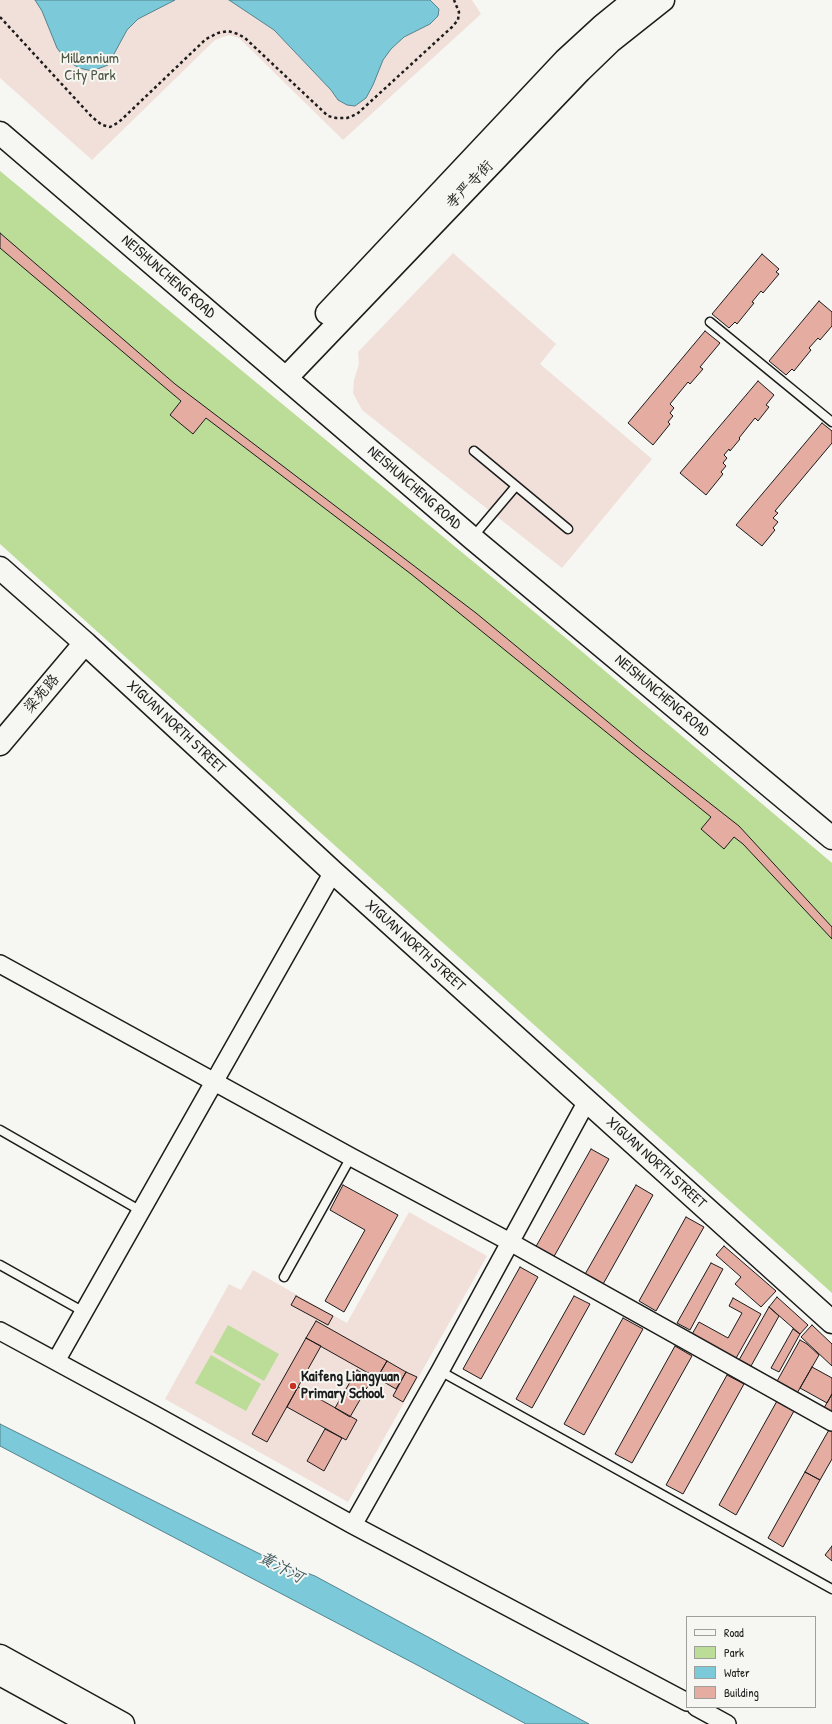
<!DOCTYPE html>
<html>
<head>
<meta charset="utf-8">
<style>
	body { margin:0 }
	#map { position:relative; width:832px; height:1724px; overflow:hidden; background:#f6f6f2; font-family:"Patrick Hand",sans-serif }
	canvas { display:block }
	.legend { position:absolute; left:686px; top:1616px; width:130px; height:92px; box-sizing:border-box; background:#f6f6f2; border:1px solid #9f9f9c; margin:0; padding:5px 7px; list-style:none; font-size:12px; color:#1c1c1c }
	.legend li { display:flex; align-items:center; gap:8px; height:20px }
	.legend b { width:20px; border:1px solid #9f9f9c }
</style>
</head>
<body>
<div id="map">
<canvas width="832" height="1724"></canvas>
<ul class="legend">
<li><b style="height:5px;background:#f6f6f2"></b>Road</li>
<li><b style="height:11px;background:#bbdd97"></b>Park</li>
<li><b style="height:11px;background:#7bc9d9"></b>Water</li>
<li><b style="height:11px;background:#e5aca1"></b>Building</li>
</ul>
</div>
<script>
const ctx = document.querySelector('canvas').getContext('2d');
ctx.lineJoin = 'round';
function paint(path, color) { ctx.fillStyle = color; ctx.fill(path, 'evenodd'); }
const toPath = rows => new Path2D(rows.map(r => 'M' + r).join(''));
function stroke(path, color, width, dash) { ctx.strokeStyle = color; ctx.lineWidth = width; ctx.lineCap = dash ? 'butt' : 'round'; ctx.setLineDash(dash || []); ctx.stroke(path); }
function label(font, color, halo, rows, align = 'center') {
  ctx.font = font + ' "Patrick Hand","LXGW WenKai TC",sans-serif'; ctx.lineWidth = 4; ctx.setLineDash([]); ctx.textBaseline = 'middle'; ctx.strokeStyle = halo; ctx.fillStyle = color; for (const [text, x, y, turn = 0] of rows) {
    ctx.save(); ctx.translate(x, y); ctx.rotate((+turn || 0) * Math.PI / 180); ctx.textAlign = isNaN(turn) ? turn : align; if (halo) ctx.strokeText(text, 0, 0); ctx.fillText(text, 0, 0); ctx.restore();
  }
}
paint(toPath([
	[0,0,472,0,481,14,343,140,239,38,229,35,215,40,92,160,0,78],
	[453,253,556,344,540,364,652,459,562,568,362,410,353,393,354,380,359,364,358,352],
	[409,1212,487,1256,348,1502,165,1399,229,1284,241,1290,253,1270,347,1323]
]), '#f1e0da');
paint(toPath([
	[0,171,573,644,832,863,832,1293,0,544],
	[228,1325,279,1354,264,1381,213,1352],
	[211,1355,261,1384,246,1411,195,1383]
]), '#bbdd97');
const water = toPath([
	[35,0,175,0,138,19,127,30,108,65,92,71,79,68,66,60,57,48,42,11,35,0],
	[229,0,430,0,439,9,438,16,430,24,404,37,391,49,383,60,373,85,366,98,355,106,347,105,338,100,331,90,274,30,229,0],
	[0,1424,266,1557,315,1576,589,1724,526,1724,419,1666,0,1446,0,1424]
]);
paint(water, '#7bc9d9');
stroke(water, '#55848d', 1);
const building = toPath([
	[0,233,175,384,476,613,642,750,739,826,832,927,832,939,743,844,734,837,724,849,701,829,711,817,411,574,206,418,193,434,170,415,181,401,0,248,0,233],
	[762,254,779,269,776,272,779,274,763,293,761,291,752,302,754,303,737,324,735,322,729,328,712,314,762,254],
	[819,301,832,312,832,326,820,340,818,338,809,348,811,350,794,371,792,369,786,375,769,361,819,301],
	[705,331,720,343,700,367,703,369,690,384,688,382,670,404,674,408,670,413,673,416,668,422,670,424,653,445,628,423,705,331],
	[758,381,774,395,766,405,769,407,758,421,755,418,739,438,740,439,730,451,729,449,724,455,727,458,723,463,726,466,721,472,723,474,706,495,680,473,758,381],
	[822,423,832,431,832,443,775,511,778,513,773,518,778,522,773,528,775,530,762,546,736,525,822,423],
	[591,1149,609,1159,552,1260,534,1250,591,1149],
	[343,1185,398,1215,344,1312,325,1301,365,1230,330,1210,343,1185],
	[636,1185,653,1195,602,1286,584,1276,636,1185],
	[686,1217,704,1227,656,1311,639,1301,686,1217],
	[724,1246,776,1291,761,1307,735,1284,741,1277,716,1255,724,1246],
	[711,1263,723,1269,690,1330,677,1323,711,1263],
	[520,1267,538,1277,481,1379,463,1369,520,1267],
	[296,1296,333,1316,328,1325,291,1305,296,1296],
	[574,1296,590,1304,532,1408,516,1399,574,1296],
	[777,1297,808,1325,800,1334,769,1307,777,1297],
	[733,1298,761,1314,735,1360,691,1336,699,1322,728,1338,742,1313,729,1306,733,1298],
	[769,1307,779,1316,751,1366,739,1360,769,1307],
	[623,1318,643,1329,584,1435,564,1424,623,1318],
	[316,1321,387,1361,377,1378,306,1338,316,1321],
	[812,1325,832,1344,832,1366,801,1337,812,1325],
	[793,1329,800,1334,779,1372,771,1368,793,1329],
	[306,1338,321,1346,267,1442,252,1434,306,1338],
	[800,1340,807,1344,819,1355,796,1395,776,1383,800,1340],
	[675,1346,692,1356,632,1463,615,1454,675,1346],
	[387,1361,406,1372,396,1389,377,1378,387,1361],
	[812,1367,832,1378,832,1394,827,1403,800,1388,812,1367],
	[357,1370,372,1379,350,1417,335,1408,357,1370],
	[406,1372,417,1377,403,1402,393,1396,406,1372],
	[727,1375,744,1384,683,1494,666,1485,727,1375],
	[298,1387,357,1420,346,1440,287,1407,298,1387],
	[832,1394,832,1413,824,1408,832,1394],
	[777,1401,794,1411,736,1515,719,1505,777,1401],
	[830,1428,832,1430,832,1459,820,1480,805,1472,830,1428],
	[325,1429,342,1438,324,1471,307,1461,325,1429],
	[805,1472,820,1480,783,1547,768,1538,805,1472],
	[832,1546,832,1561,825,1555,832,1546]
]);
paint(building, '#e5aca1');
stroke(building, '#1c1c1c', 1);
const lane = toPath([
	[710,322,832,422],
	[474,451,568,529],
	[472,538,516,486],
	[0,1130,141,1211],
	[0,1265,84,1312],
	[284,1277,351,1157],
	[440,1371,832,1589]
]);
const street = toPath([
	[0,964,351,1157,510,1242,832,1422],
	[0,1331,155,1415,353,1525,687,1702],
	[56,1361,333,872],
	[353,1525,440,1371,587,1101],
	[696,1707,727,1724]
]);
const secondary = toPath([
	[0,133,472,538,832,838],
	[327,313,565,60,602,26,634,0],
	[286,378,580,71,610,42,663,0],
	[0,568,85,643,333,872,832,1322],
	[0,744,85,643],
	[0,1656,123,1724],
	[0,1674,91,1724]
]);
stroke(lane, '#1c1c1c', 11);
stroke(street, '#1c1c1c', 20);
stroke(secondary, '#1c1c1c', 25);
stroke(toPath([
	[0,17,92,117,102,125,110,127,119,122,206,39,218,33,228,31,238,34,245,38,328,116,336,118,347,118,357,114,452,27,458,20,459,12,454,0]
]), '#1c1c1c', 2.5, [3, 3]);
stroke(lane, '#f6f6f2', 8);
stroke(street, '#f6f6f2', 17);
stroke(secondary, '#f6f6f2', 22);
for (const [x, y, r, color] of [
	[293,1386,4,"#c8321e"]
]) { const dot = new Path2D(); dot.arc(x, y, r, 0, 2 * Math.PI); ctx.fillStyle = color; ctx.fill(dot); stroke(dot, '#f6f6f2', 1.5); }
label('15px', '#4c5641', '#f6f6f2', [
	["Millennium",90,59],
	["City Park",90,76]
]);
label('15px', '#1c1c1c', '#f6f6f2', [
	["孝严寺街",470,185,-46],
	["NEISHUNCHENG ROAD",168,277,41],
	["NEISHUNCHENG ROAD",414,488,41],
	["梁苑路",42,694,-50],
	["NEISHUNCHENG ROAD",662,696,40],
	["XIGUAN NORTH STREET",176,727,43],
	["XIGUAN NORTH STREET",415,946,42],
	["XIGUAN NORTH STREET",656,1163,42]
]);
label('bold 15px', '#1c1c1c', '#f6f6f2', [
	["Kaifeng Liangyuan",301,1377],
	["Primary School",301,1394]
], 'left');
label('italic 16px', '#3d595e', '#f6f6f2', [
	["黄汴河",281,1568,28]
]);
</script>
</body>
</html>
